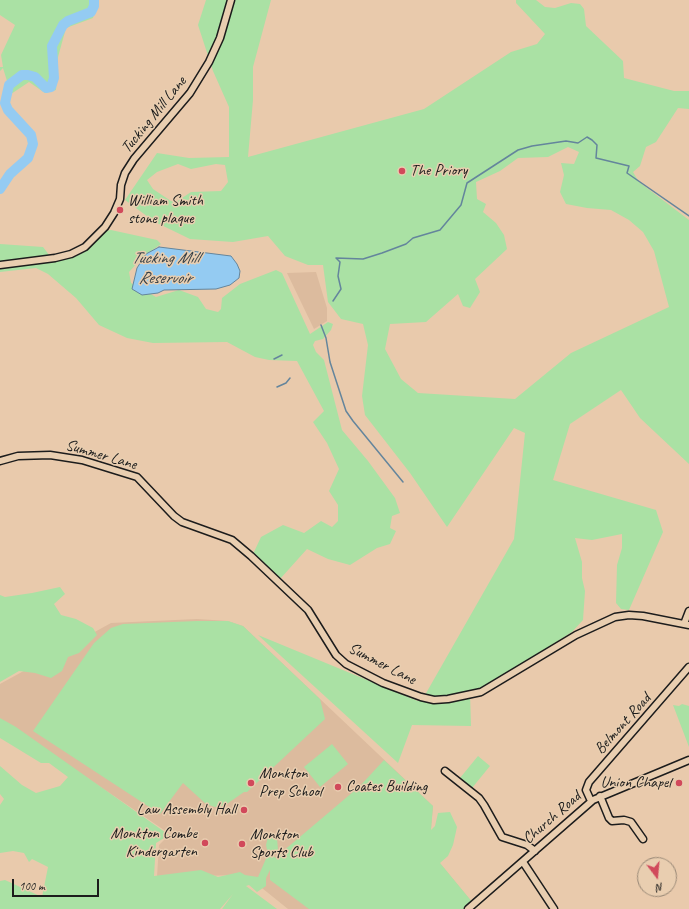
<!DOCTYPE html>
<html>
<head>
<meta charset="utf-8">
<style>
	body { margin:0 }
	#map { position:relative; width:689px; height:909px; overflow:hidden; background:#e9caac; font-family:Caveat,sans-serif }
	canvas { display:block }
	.north { position:absolute; left:637px; top:857px; width:40px; height:40px; box-sizing:border-box; background:#e9ceb0; border:1px solid #978775; border-radius:50%; rotate:164deg; font-size:11px; font-weight:700; line-height:16px; text-align:center; color:#1c1c1c }
	.north::after { content:''; display:block; margin:auto; width:14px; height:18px; background:#d1495b; clip-path:polygon(50% 0,100% 100%,50% 72%,0 100%) }
	.scale { position:absolute; left:12px; top:879px; width:87px; height:18px; box-sizing:border-box; border:2px solid #1c1c1c; border-top:0; padding-left:5px; font-size:12px; line-height:14px; white-space:nowrap; color:#1c1c1c; -webkit-text-stroke:3px #e9ceb0; paint-order:stroke }
</style>
</head>
<body>
<div id="map">
<canvas width="689" height="909"></canvas>
<div class="north">N</div>
<div class="scale">100 m</div>
</div>
<script>
const ctx = document.querySelector('canvas').getContext('2d');
ctx.lineJoin = 'round';
function paint(path, color) { ctx.fillStyle = color; ctx.fill(path, 'evenodd'); }
const toPath = rows => new Path2D(rows.map(r => 'M' + r).join(''));
function stroke(path, color, width, dash) { ctx.strokeStyle = color; ctx.lineWidth = width; ctx.lineCap = dash ? 'butt' : 'round'; ctx.setLineDash(dash || []); ctx.stroke(path); }
function label(font, color, halo, rows, align = 'center') {
  ctx.font = font + ' Caveat,sans-serif'; ctx.lineWidth = 3; ctx.setLineDash([]); ctx.textBaseline = 'middle'; ctx.strokeStyle = halo; ctx.fillStyle = color; for (const [text, x, y, turn = 0] of rows) {
    ctx.save(); ctx.translate(x, y); ctx.rotate((+turn || 0) * Math.PI / 180); ctx.textAlign = isNaN(turn) ? turn : align; if (halo) ctx.strokeText(text, 0, 0); ctx.fillText(text, 0, 0); ctx.restore();
  }
}
paint(toPath([
	[316,272,327,308,327,321,314,329,287,273],
	[197,619,228,621,243,626,433,806,429,850,473,903,465,909,288,909,252,880,241,875,157,877,159,845,170,834,0,719,0,684,111,623]
]), '#dcbb9e');
paint(toPath([
	[0,0,97,0,93,18,66,28,58,57,56,90,45,93,29,82,11,94,3,68,0,71,0,67,3,67,1,55,15,25,0,15],
	[206,0,271,0,253,67,253,100,248,157,424,109,511,52,537,44,545,34,516,3,516,0,536,0,545,7,555,8,571,3,580,4,584,9,586,26,623,61,624,78,674,91,689,91,689,109,678,108,656,142,646,147,640,166,633,172,639,182,689,220,689,464,640,418,621,390,570,424,553,480,656,510,663,532,629,610,621,609,616,603,617,565,622,548,622,534,592,540,575,538,582,562,582,578,585,591,583,620,572,632,487,686,470,692,471,726,412,725,398,763,258,635,418,701,425,695,514,539,525,433,514,428,447,527,410,473,365,415,362,396,368,345,363,324,341,319,328,302,323,265,308,265,285,256,268,236,233,242,190,239,155,222,125,200,157,153,189,158,229,157,229,107,213,71,198,25],
	[568,147,579,152,574,164,561,163,564,175,560,192,566,204,587,208,611,210,629,220,643,232,654,251,669,307,571,353,515,399,418,393,401,379,385,349,390,324,426,322,458,294,463,306,470,308,480,292,475,279,507,249,504,235,496,223,483,212,486,204,477,199,476,182,500,171,518,158,548,157],
	[178,164,191,169,216,164,225,165,228,182,221,191,191,192,176,202,171,201,153,189,147,180,157,172],
	[111,230,157,240,161,244,143,257,129,272,131,283,156,297,179,290,198,297,206,309,218,312,221,309,222,298,240,284,276,270,282,273,310,334,328,322,333,324,331,330,323,339,315,341,313,345,316,352,324,360,342,430,368,461,395,498,400,513,392,516,390,528,396,531,390,544,377,548,350,565,328,559,307,549,280,579,253,554,261,537,283,525,304,533,321,521,332,527,338,521,338,505,329,491,339,469,327,443,313,422,324,411,297,361,269,360,255,357,227,342,153,343,127,338,99,325,76,298,48,274,36,268,0,272,0,244,43,247,53,260,65,257,105,231],
	[60,587,65,594,54,604,61,615,76,619,93,628,97,635,79,653,68,657,62,671,51,678,35,673,19,671,0,682,0,595,5,597,32,593],
	[197,621,228,621,243,626,320,699,325,719,247,792,244,792,224,806,215,807,206,804,183,783,160,814,33,731,94,643,111,628,123,624],
	[682,704,689,706,689,747,673,705,679,706],
	[0,718,16,727,169,835,156,843,154,876,201,870,218,877,240,872,245,875,258,877,268,854,266,845,268,837,277,838,278,850,277,853,273,855,275,858,360,786,384,760,433,806,431,830,435,826,438,813,450,812,457,827,453,845,448,856,440,863,473,903,465,909,309,909,270,880,270,870,266,878,266,886,257,892,249,885,246,886,277,909,222,909,233,894,220,909,0,909,0,881,5,880,42,897,48,867,32,859,29,862,24,853,13,851,0,853,0,805,4,799,0,794,0,766,22,785,36,793,60,786,68,777,49,763,41,763,0,738],
	[332,744,348,764,320,787,304,767],
	[478,756,490,766,472,788,460,778]
]), '#aae1a4');
const water = toPath([
	[159,247,231,256,237,264,240,271,239,278,230,285,216,289,164,290,158,293,142,295,132,289,137,268,146,254,159,247]
]);
paint(water, '#94cbf2');
stroke(water, '#64859c', 1);
stroke(toPath([
	[333,301,341,289,338,276,340,262,336,258,363,259,382,253,406,244,413,238,440,230,461,205,467,183,518,150,532,146,566,141,578,143,587,137,592,140,597,145,596,158,629,166,627,173,689,216],
	[321,325,326,338,330,362,346,411,353,421,403,482],
	[274,359,282,355],
	[277,387,286,383,290,378]
]), '#64859c', 1.5);
stroke(toPath([
	[0,189,10,174,28,158,33,144,31,135,8,110,5,103,9,85,22,75,28,75,35,77,46,88,51,87,54,78,52,46,63,25,68,21,91,12,94,6,94,0]
]), '#94cbf2', 10);
const minor = toPath([
	[0,265,55,258,71,254,85,247,105,227,114,213,120,199,121,185,125,173,134,159,190,93,209,62,220,38,231,0],
	[0,461,18,456,50,455,82,460,137,477,174,516,182,522,232,540,251,556,308,610,336,655,346,664,383,683,421,697,434,700,448,699,481,692,576,635,615,617,629,615,643,616,689,625],
	[684,624,689,611],
	[445,771,479,798,484,805,502,837,527,845,535,851],
	[600,796,609,818,612,821,624,820,631,822,643,839],
	[591,801,586,790,589,782,689,667],
	[523,862,554,909],
	[468,909,593,800,689,760]
]);
stroke(minor, '#1c1c1c', 9);
stroke(minor, '#e9ceb0', 6);
for (const [x, y, r, color] of [
	[402,171,4,"#d1495b"],
	[120,210,4,"#d1495b"],
	[251,783,4,"#d1495b"],
	[679,783,4,"#d1495b"],
	[338,787,4,"#d1495b"],
	[244,810,4,"#d1495b"],
	[205,843,4,"#d1495b"],
	[242,844,4,"#d1495b"]
]) { const dot = new Path2D(); dot.arc(x, y, r, 0, 2 * Math.PI); ctx.fillStyle = color; ctx.fill(dot); stroke(dot, '#e9ceb0', 1.5); }
label('16px', '#1c1c1c', '#e9ceb0', [
	["Tucking Mill Lane",154,115,-51],
	["Summer Lane",101,455,16],
	["Summer Lane",382,664,27],
	["Belmont Road",623,724,-48],
	["Church Road",552,818,-41]
]);
label('16px', '#1c1c1c', '#e9ceb0', [
	["The Priory",410,171],
	["William Smith",128,201],
	["stone plaque",128,219],
	["Monkton",259,774],
	["Prep School",259,792],
	["Union Chapel",671,783,"right"],
	["Coates Building",346,787],
	["Law Assembly Hall",236,810,"right"],
	["Monkton Combe",197,834,"right"],
	["Kindergarten",197,852,"right"],
	["Monkton",250,835],
	["Sports Club",250,853]
], 'left');
label('italic 17px', '#343f47', '#e9ceb0', [
	["Tucking Mill",165,259],
	["Reservoir",165,279]
]);
</script>
</body>
</html>
